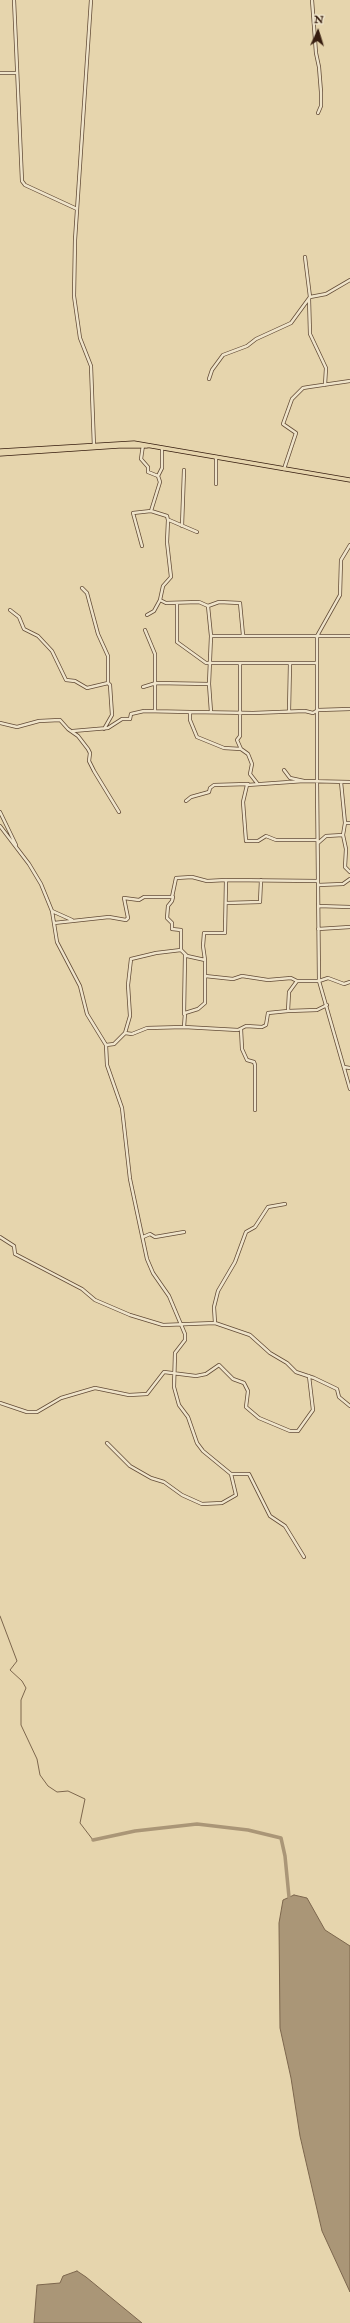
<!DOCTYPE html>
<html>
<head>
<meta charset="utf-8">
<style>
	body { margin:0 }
	#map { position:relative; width:350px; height:2323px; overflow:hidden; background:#e6d5ad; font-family:"IM FELL English",serif }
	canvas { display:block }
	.north { position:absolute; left:298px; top:12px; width:40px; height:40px; -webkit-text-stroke:3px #efe4ca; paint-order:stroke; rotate:4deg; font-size:11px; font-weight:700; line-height:16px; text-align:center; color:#361d0f }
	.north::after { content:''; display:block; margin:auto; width:14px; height:18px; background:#361d0f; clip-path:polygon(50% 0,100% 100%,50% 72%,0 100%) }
</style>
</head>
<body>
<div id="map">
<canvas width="350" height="2323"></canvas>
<div class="north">N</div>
</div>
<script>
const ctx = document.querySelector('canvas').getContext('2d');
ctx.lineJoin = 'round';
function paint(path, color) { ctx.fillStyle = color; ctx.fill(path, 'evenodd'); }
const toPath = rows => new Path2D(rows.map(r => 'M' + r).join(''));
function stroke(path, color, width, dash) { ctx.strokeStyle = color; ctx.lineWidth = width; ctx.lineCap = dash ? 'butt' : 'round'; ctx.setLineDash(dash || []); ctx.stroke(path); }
const water = toPath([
	[294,1895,307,1898,325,1930,350,1946,350,2292,322,2231,300,2136,291,2078,280,2028,279,1923,283,1900,294,1895],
	[77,2271,86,2277,142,2323,34,2323,37,2285,60,2283,63,2276,77,2271]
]);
paint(water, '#aa9677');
stroke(water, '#7c664d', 1);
stroke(toPath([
	[0,1616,17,1661,10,1670,22,1681,26,1688,21,1700,21,1725,37,1759,40,1775,48,1786,57,1792,68,1791,85,1799,80,1823,93,1840]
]), '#7c664d', 1);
stroke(toPath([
	[93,1840,135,1831,197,1824,248,1830,281,1838,285,1856,289,1897]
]), '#aa9677', 3.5);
const minor = toPath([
	[14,0,22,181,25,185,77,209],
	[91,0,75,240,74,296,80,338,91,366,94,447],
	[312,0,316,53,319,67,321,92,321,106,318,113],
	[0,73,17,73],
	[305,257,310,297],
	[309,299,310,334,326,368,325,385],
	[209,379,212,370,223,355,247,346,256,339,291,323,310,297,326,294,350,280],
	[143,445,141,459,148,467,148,472,158,476,160,482,151,511,167,516,168,520,167,542,171,577,163,586,160,600,154,611,147,615],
	[216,457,216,484],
	[284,469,296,433,283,424,292,399,303,388,309,387,350,381],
	[158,476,162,468,162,449],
	[169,520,197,532],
	[182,526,184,470],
	[142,546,133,513,151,511],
	[82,588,87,593,98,634,108,656,108,683],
	[160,600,166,603,199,602,208,606,219,602,240,603,243,635],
	[177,603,177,642,206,663,317,663],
	[10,610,19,617,24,629,38,636,52,651,66,680,75,681,87,688,108,683,110,685,112,715,104,729],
	[145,630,155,654,155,710],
	[211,636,317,636,340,595,341,560,350,545],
	[350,636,317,636,317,782,319,981,350,1089],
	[240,663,240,736,237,740,241,749],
	[209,684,211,712],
	[143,687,156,683,209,684,211,636,208,606],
	[190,712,253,713,305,711,313,713,318,710,350,709],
	[289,712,290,663],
	[0,723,17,727,39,721,60,720,68,729,78,736,88,749,90,753,89,761,94,771,119,812],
	[73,731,108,728,122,719,130,719,131,714,144,711,190,712,190,720,197,737,224,748,241,749,248,754,252,764,250,774,257,783],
	[284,770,290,778,304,781,350,782],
	[304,781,247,785,243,802,246,841,258,841,266,836,276,840,317,840],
	[341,782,345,823,343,835],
	[186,801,191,797,209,792,210,788,214,785,248,784],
	[0,812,16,845],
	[345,823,350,823],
	[0,826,29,864,41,884,52,911,57,942,80,986,87,1014,106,1045,107,1065,122,1108,130,1179,147,1259,153,1273,169,1296,185,1334,185,1340,175,1353,174,1387,179,1405,188,1417,197,1443,203,1451,231,1474,249,1474,270,1516,285,1526,304,1557],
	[318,843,326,836,343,835,346,849,345,867,350,872],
	[318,885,343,884,350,879],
	[173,897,172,901,168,906,167,918,172,923,172,929,181,930,181,950,187,956,205,960,205,1003,198,1009,185,1013,184,1027],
	[226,903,260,902,261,880],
	[318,906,350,907],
	[52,911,72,920],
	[54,923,109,917,126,920,128,918,124,898,139,900,144,897,172,897,176,878,192,877,207,881,226,880],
	[318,929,350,927],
	[205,960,203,946,204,933,225,933,226,880,318,881],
	[205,976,233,979,242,976,268,980,291,978,297,981],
	[288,1011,317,1010,327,1005],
	[184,1014,185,955],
	[241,1029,242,1049,247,1060,254,1062,255,1065,255,1110],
	[125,1033,130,1016,128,985,131,959,156,953,181,950],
	[106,1045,114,1044,125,1033,132,1034,147,1028,184,1027,238,1030,246,1026,262,1027,266,1025,268,1013,288,1011,289,992,297,981,319,981,328,978,344,984,350,982],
	[344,1067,350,1068],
	[0,1237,14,1246,15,1254,82,1289,95,1300,130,1315,163,1325,215,1323,250,1335,270,1353,287,1363,296,1372,314,1378,337,1389,339,1397,350,1406],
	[143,1237,150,1234,155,1237,184,1232],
	[215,1323,214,1307,218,1291,235,1262,246,1232,255,1227,268,1207,285,1204],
	[0,1403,27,1412,37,1412,61,1398,95,1388,129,1395,147,1394,164,1372,196,1376,206,1374,219,1365,233,1379,244,1383,248,1391,246,1407,259,1418,290,1431,298,1431,313,1410,309,1376],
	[107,1443,130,1466,151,1478,164,1482,182,1495,202,1504,222,1503,236,1495,231,1474]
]);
const major = toPath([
	[0,451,134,443,350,480],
	[0,454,119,446,147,446]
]);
stroke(minor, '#624b36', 4);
stroke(major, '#361d0f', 5);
stroke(minor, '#efe4ca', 2.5);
stroke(major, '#e6d5ad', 3.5);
</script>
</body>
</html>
